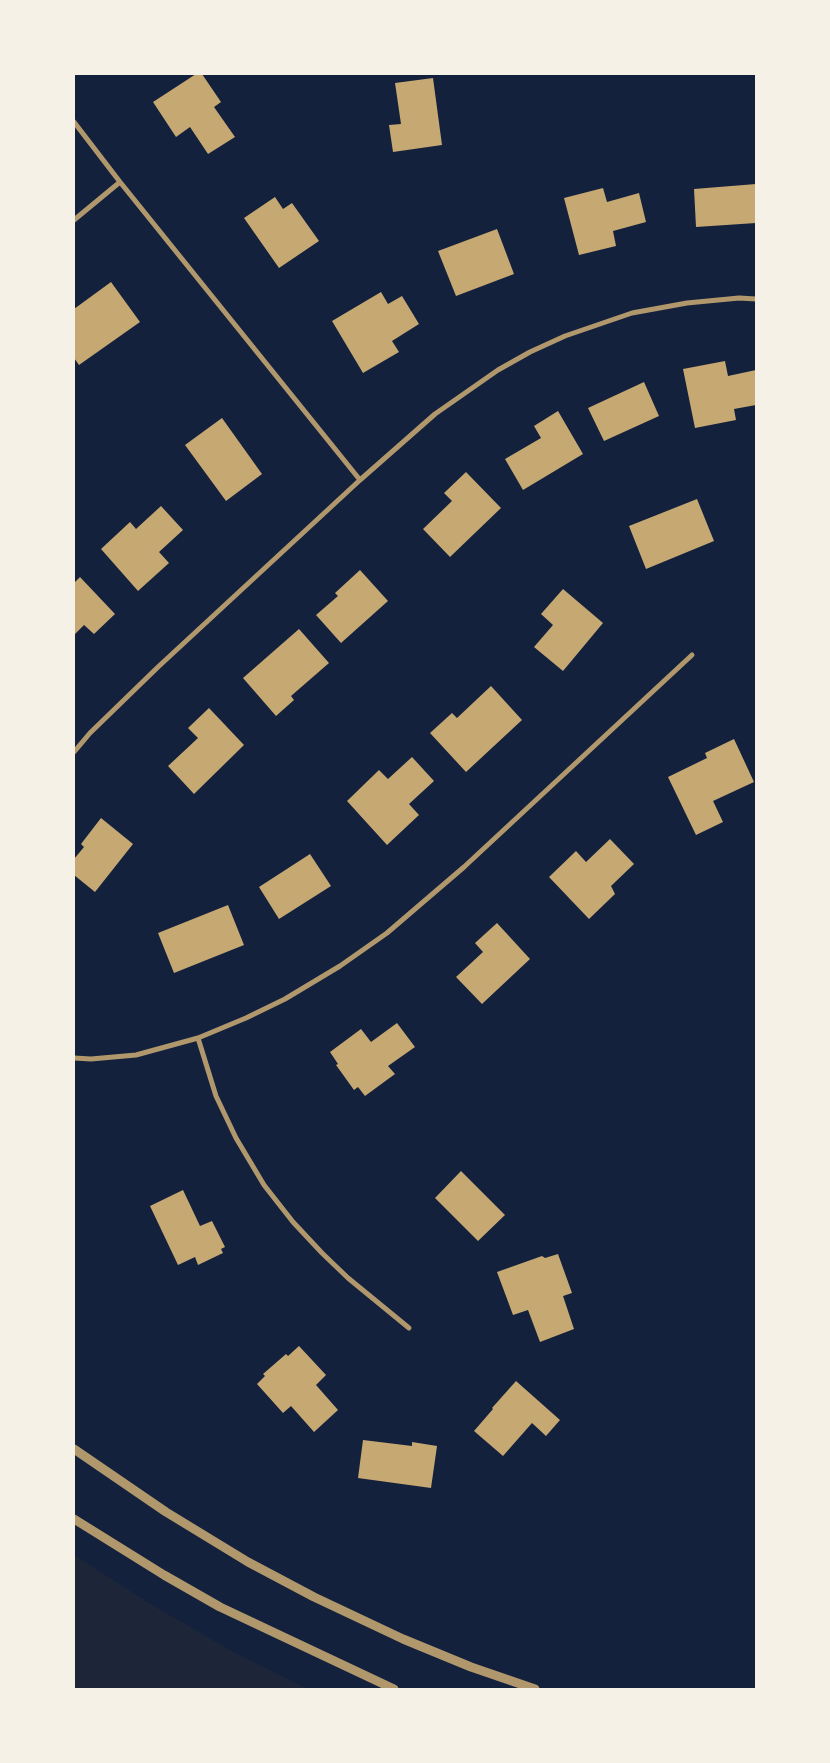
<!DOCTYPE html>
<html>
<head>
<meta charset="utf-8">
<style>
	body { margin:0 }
	#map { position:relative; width:830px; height:1763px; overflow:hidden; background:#14213d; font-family:"Roboto Condensed",sans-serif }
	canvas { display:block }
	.frame { position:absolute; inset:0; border:75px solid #f6f1e7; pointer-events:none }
</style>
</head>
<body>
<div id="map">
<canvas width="830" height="1763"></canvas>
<div class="frame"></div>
</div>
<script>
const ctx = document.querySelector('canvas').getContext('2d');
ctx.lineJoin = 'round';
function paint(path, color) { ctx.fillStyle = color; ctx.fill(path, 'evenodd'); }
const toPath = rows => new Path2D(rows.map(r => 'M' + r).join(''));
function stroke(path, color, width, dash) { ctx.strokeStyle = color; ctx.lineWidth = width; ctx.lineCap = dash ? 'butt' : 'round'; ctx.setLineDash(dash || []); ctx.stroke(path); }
paint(toPath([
	[74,1555,152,1605,235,1653,308,1689,74,1689]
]), '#1d2539');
paint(toPath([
	[196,74,202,74,221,102,214,107,235,137,208,154,190,127,176,137,153,102],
	[433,78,442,145,393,152,389,125,401,124,395,83],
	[756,184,756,223,696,227,694,189],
	[603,188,607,202,639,193,646,222,613,231,616,246,579,255,564,198],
	[275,197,283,209,292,203,319,241,279,268,244,218],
	[497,229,514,274,456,296,438,251],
	[111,282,140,322,79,365,74,358,74,309],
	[381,292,388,304,402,296,419,324,392,341,399,352,363,373,332,321],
	[725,361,728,376,756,370,756,405,734,409,736,420,695,428,683,369],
	[644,382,659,416,604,441,588,408],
	[558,411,583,454,523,490,505,459,541,438,534,426],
	[222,418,262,474,226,501,185,445],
	[466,472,501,508,450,557,423,529,452,501,444,493],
	[697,499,714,541,646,569,629,526],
	[161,506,183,530,159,552,169,563,138,591,101,549,130,522,136,529],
	[360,570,388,601,341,643,316,615,338,596,335,593],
	[80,577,115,614,94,634,84,625,74,635,74,583],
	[563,589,603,623,563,671,534,647,553,625,541,614],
	[299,629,329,663,291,696,294,700,276,716,243,678],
	[491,686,522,720,466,772,430,733,452,713,457,718],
	[209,708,244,745,194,794,168,766,198,738,188,728],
	[734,739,754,782,713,801,723,822,696,835,668,777,707,758,705,753],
	[412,757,434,781,409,804,419,815,387,845,347,801,379,770,388,779],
	[101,818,133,844,95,892,74,875,74,859,84,847,81,844],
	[610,839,634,864,611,886,615,894,589,919,549,877,576,851,586,862],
	[310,854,331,886,279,919,259,887],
	[228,905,244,945,174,973,158,933],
	[497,923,530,959,482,1004,456,977,483,952,475,943],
	[397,1023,415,1047,388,1066,395,1074,365,1096,358,1087,354,1090,336,1065,338,1064,330,1052,361,1029,371,1042],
	[461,1171,505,1215,478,1241,435,1198],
	[183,1190,200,1226,212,1221,225,1247,221,1249,223,1253,198,1265,195,1257,178,1265,150,1206],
	[558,1254,572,1293,563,1296,574,1329,540,1342,528,1310,513,1315,497,1272,542,1256,545,1258],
	[299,1346,326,1375,316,1385,338,1410,314,1432,291,1406,283,1413,257,1384,265,1376,263,1374,286,1354,288,1356],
	[516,1381,560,1420,546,1436,532,1423,503,1456,474,1431,493,1409,492,1408],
	[363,1440,412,1446,412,1442,437,1446,431,1488,358,1478]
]), '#c6a872');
stroke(toPath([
	[74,122,120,182,360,480],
	[74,220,120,182],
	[74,752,90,733,158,667,360,480,435,414,498,370,530,352,565,336,632,313,687,303,739,298,756,299],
	[198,1038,216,1096,236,1138,264,1185,293,1222,322,1253,348,1278,409,1328],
	[74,1058,91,1059,136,1055,198,1038,246,1018,285,999,340,966,387,933,464,867,692,655]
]), '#b1986c', 5);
stroke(toPath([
	[74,1449,166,1512,248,1562,314,1597,403,1639,471,1667,535,1689],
	[74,1519,164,1575,220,1607,394,1689]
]), '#b1986c', 9);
</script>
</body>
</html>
